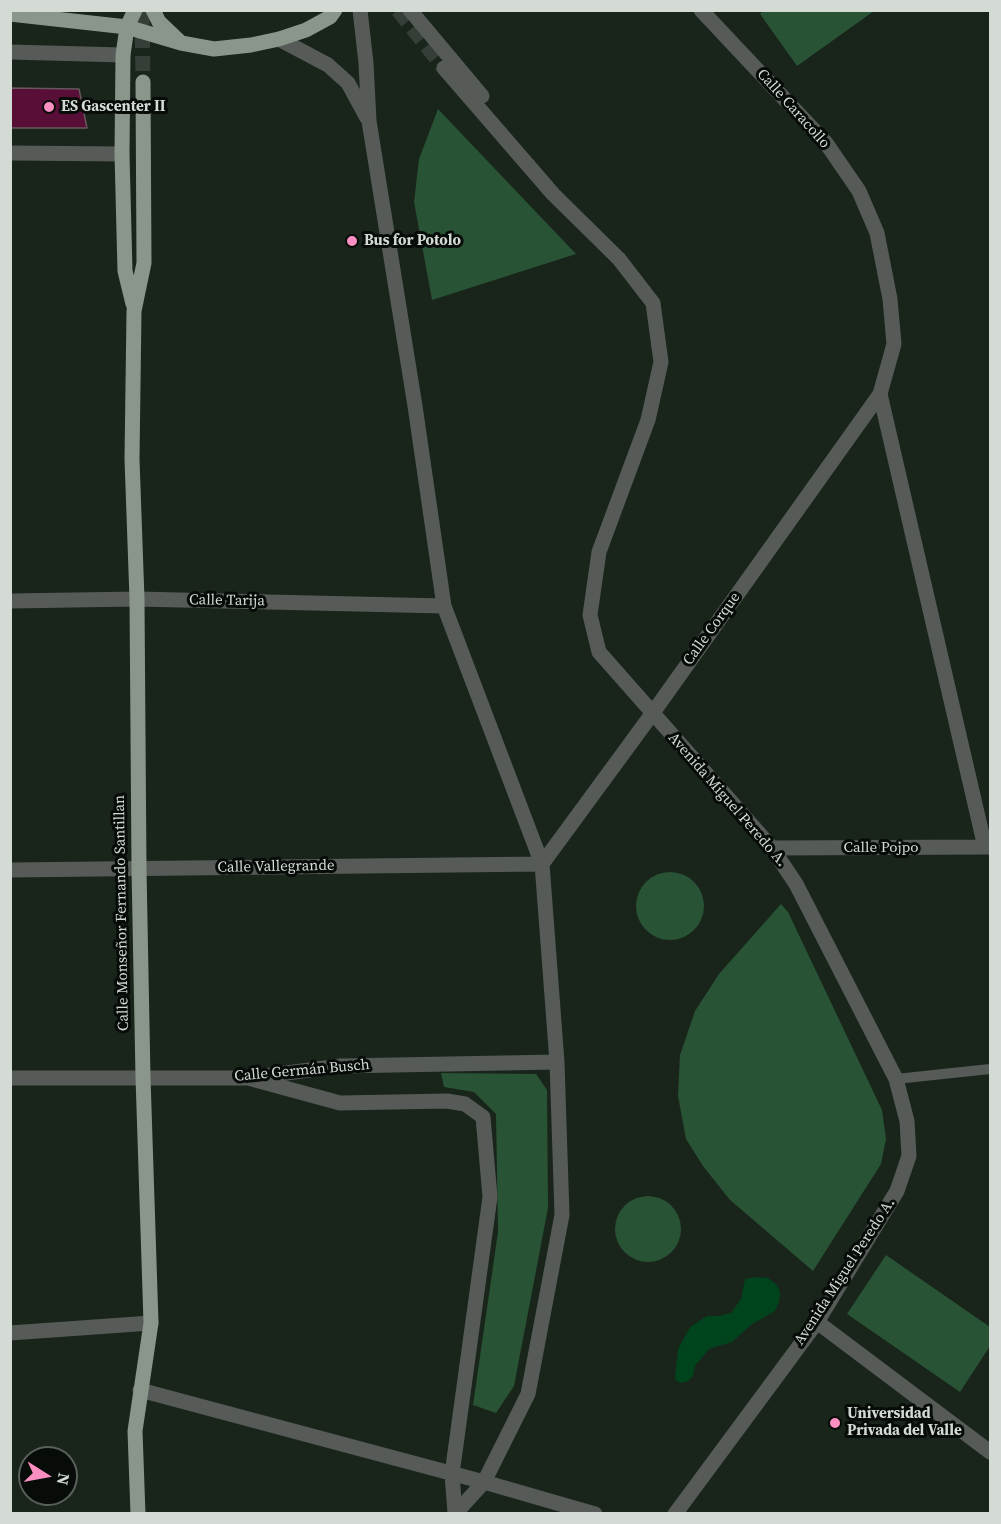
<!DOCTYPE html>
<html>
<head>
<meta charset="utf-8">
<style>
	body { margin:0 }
	#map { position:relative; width:1001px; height:1524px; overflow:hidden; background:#19241b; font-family:"Source Serif 4",serif }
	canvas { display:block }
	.frame { position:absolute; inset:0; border:12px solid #d4dbd5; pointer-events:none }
	.north { position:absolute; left:18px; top:1446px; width:60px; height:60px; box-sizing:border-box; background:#070c08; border:2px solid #595f5a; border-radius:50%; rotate:101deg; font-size:16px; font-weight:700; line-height:24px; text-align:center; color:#d4dbd5 }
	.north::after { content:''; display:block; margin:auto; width:21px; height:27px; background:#fc8fc2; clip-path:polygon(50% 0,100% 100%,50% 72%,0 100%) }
</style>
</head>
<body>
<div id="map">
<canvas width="1001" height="1524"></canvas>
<div class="frame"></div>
<div class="north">N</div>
</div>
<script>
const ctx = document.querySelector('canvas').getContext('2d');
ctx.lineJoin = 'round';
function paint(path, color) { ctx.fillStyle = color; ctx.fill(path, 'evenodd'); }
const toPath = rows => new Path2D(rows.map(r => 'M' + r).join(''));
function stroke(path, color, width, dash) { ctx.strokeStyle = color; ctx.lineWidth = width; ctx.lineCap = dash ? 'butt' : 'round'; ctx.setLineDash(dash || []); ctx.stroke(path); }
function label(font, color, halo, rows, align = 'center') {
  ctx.font = font + ' "Source Serif 4",serif'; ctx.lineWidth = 6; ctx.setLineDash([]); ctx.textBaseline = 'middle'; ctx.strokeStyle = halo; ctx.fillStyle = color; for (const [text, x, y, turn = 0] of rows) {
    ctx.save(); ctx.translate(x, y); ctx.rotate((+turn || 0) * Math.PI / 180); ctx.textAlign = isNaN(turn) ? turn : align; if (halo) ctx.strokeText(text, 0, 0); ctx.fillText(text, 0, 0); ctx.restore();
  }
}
paint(toPath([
	[764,10,874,10,874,11,797,66,760,14],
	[438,109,576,254,432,300,414,202,419,159],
	'636 906a34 34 0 1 1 68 0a34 34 0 1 1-68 0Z',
	[781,904,788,912,882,1110,886,1139,881,1164,813,1271,730,1200,703,1166,686,1139,678,1096,680,1055,695,1011,719,974],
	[441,1073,536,1074,547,1090,548,1208,514,1386,496,1413,473,1405,498,1232,496,1114,474,1092,444,1087],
	'615 1229a33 33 0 1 1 66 0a33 33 0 1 1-66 0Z',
	[886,1255,990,1327,990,1346,960,1392,847,1314]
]), '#295335');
paint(toPath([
	[756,1277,768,1278,777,1285,780,1293,779,1302,775,1311,751,1325,732,1342,709,1349,695,1366,693,1376,688,1381,680,1383,675,1379,678,1349,690,1327,707,1316,719,1316,731,1313,741,1299,745,1279]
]), '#00441d');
const building = toPath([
	[10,88,79,89,87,128,10,128,10,88]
]);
paint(building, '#580e37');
stroke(building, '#67585e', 1.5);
stroke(toPath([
	[398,10,444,68]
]), '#353f37', 15, [15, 8]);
stroke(toPath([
	[142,10,143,82]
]), '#353f37', 15, [15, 8]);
stroke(toPath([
	[896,1079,990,1069]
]), '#565b57', 10);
stroke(toPath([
	[360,10,366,63,369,121,415,406,444,606,542,864,557,1062,562,1215,528,1394,484,1482,455,1514],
	[410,10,482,96],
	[279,39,328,65,348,83,367,118],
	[10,52,123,55],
	[444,68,553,194,619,259,653,303,661,362,648,420,599,552,590,615,599,652,772,848,796,884,896,1079,907,1121,909,1156,897,1191,817,1322,675,1514],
	[10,153,122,154],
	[880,394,985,847],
	[10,601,137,599,444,606],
	[772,848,990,847],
	[542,864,652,714,880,394,894,344,890,299,877,233,859,191,826,143,701,10],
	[10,870,542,864],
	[10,1078,248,1078,340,1066,557,1062],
	[248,1078,340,1103,447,1101,465,1104,483,1117,490,1197,452,1474,455,1513],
	[817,1322,990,1452],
	[10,1333,151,1323],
	[140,1390,484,1482,595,1514]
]), '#565b57', 15);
stroke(toPath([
	[153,10,159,22,179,41],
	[10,14,127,27,181,43,214,49,251,45,279,39,306,30,330,17,335,10],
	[133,304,125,271,122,154,123,55,127,27,135,10],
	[138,1514,135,1431,151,1323,143,1077,139,869,137,599,132,459,134,311,144,263,143,82]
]), '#8a968c', 15);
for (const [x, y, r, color] of [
	[49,107,6,"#fc8fc2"],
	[352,241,6,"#fc8fc2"],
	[835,1423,6,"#fc8fc2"]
]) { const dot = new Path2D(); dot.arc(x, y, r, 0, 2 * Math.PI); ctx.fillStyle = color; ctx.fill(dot); stroke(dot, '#070c08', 2); }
label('bold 15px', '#d4dbd5', '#070c08', [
	["ES Gascenter II",61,107],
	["Bus for Potolo",364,241],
	["Universidad",847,1414],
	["Privada del Valle",847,1431]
], 'left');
label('15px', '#d4dbd5', '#070c08', [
	["Calle Caracollo",793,109,48],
	["Calle Tarija",227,601,1],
	["Calle Corque",712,629,-54],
	["Avenida Miguel Peredo A.",727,800,49],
	["Calle Pojpo",881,848],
	["Calle Vallegrande",276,867,-1],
	["Calle Monseñor Fernando Santillan",122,913,-91],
	["Calle Germán Busch",302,1071,-5],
	["Avenida Miguel Peredo A.",845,1272,-57]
]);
</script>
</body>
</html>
